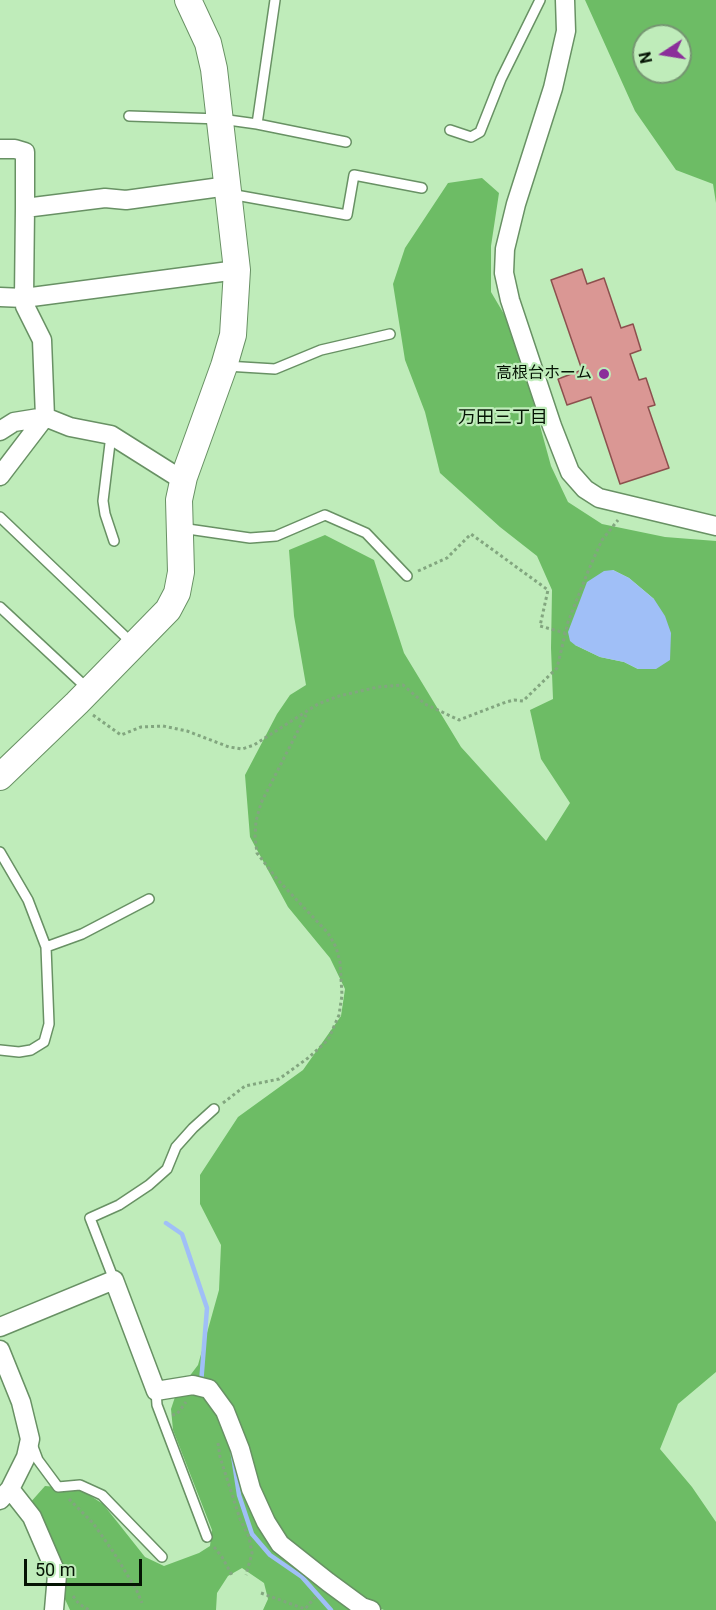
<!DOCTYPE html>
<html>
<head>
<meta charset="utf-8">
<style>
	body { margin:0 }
	#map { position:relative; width:716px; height:1610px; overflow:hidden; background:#bfecba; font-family:Roboto,sans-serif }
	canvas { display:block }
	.north { position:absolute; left:632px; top:24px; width:60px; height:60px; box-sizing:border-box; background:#bfecba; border:2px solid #759671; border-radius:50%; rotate:258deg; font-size:16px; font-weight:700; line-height:24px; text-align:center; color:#051404 }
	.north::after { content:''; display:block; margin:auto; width:21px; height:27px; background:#8b2f9a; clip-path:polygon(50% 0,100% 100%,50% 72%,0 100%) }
	.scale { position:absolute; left:24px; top:1559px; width:118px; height:27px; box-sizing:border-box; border:3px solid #051404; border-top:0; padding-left:8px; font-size:18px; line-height:21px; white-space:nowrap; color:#051404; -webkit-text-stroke:4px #bfecba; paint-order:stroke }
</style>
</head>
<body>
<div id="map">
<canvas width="716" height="1610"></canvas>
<div class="north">N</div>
<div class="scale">50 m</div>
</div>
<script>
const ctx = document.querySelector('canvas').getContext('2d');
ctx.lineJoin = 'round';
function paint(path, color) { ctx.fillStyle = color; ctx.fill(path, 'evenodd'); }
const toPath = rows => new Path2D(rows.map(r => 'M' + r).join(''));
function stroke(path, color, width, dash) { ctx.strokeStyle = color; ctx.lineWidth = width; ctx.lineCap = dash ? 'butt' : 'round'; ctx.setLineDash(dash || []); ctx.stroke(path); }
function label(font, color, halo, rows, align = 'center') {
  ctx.font = font + ' Roboto,"Noto Sans JP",sans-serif'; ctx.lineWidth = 4.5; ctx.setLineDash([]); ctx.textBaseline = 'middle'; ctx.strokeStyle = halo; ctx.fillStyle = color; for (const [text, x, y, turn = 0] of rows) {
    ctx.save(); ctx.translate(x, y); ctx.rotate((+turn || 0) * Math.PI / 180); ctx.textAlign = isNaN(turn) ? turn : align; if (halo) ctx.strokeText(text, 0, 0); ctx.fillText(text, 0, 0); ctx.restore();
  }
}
paint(toPath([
	[585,0,716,0,716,203,713,184,676,170,635,111],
	[644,36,680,36,680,72,644,72],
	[482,178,499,193,491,246,491,292,514,331,551,466,568,502,602,524,665,537,716,541,716,1372,678,1404,660,1449,692,1487,716,1522,716,1610,384,1610,370,1605,367,1610,263,1610,268,1599,264,1583,242,1568,228,1576,217,1593,216,1610,70,1610,44,1554,29,1504,45,1486,71,1488,83,1491,103,1504,145,1557,164,1566,199,1553,210,1546,212,1530,173,1430,171,1409,176,1394,198,1365,219,1290,221,1245,200,1204,200,1175,238,1117,303,1070,341,1016,345,989,330,958,288,907,250,837,245,775,277,714,290,695,306,685,294,616,289,550,325,535,374,560,404,653,461,747,546,841,570,803,541,759,530,710,553,699,551,648,552,590,537,556,500,527,440,473,425,412,405,360,393,284,405,248,448,183],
	[613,570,629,578,654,599,638,669,624,662,600,657,575,645]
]), '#6dbc65');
paint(toPath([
	[613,570,629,578,654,599,665,616,671,633,670,660,656,669,638,669,624,662,600,657,575,645,570,641,568,632,587,582,604,571]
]), '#a0bff7');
stroke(toPath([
	[166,1223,182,1234,207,1308,201,1384],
	[232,1449,239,1495,252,1534,270,1555,302,1577,331,1610]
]), '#a0bff7', 4.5);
const building = toPath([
	[582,269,587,284,604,278,621,328,633,324,641,350,630,354,639,380,646,378,655,405,648,407,669,468,620,484,591,397,567,405,558,379,582,370,551,280,582,269]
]);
paint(building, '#da9794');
stroke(building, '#8c504e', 1.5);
const lane = toPath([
	[129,116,221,119,257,124,346,142],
	[257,124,275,0],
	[450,130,471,137,480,132,501,79,540,0],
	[230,194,347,215,354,175,422,188],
	[226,366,275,369,321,350,390,334],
	[111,435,103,501,105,514,114,541],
	[0,517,133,644],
	[181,528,250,538,276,536,325,515,366,533,407,576],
	[0,607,88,689],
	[0,852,28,900,46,947,49,1024,44,1042,31,1050,19,1052,0,1050],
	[46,947,82,934,149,899],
	[114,1280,90,1218,119,1205,149,1185,167,1169,176,1147,193,1128,214,1109],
	[156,1391,157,1405,207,1537],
	[32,1444,38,1460,58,1487,80,1485,102,1495,162,1557]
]);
const street = toPath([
	[565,0,566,31,553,88,516,204,505,249,504,273,510,300,552,426,570,472,585,489,599,498,716,526],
	[0,149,15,149,25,152,25,208],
	[0,297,24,298,237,270],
	[0,431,14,422,45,417,70,427,111,435,176,476,184,477],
	[0,476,45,417,42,340,25,306,24,298,25,208,105,198,126,200,228,186],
	[0,1327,114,1280,156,1391,193,1385,209,1389,225,1411,240,1449,251,1489,266,1522,280,1544,328,1582,362,1607,371,1610],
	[0,1350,21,1402,30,1439,26,1457,10,1489,0,1500],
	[10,1489,32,1517,57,1575,54,1610]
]);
const secondary = toPath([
	[0,777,77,703,168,610,177,593,181,572,179,500,184,477,224,366,233,335,237,270,214,69,208,43,188,0]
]);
stroke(lane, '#689164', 12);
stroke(street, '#689164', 21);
stroke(secondary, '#689164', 28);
stroke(toPath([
	[418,571,447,558,471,534,548,590,540,626,565,633],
	[93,715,121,735,141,727,163,726,187,731,229,747,242,749,254,745,318,704,339,696,378,687,403,685,425,704,459,720,506,702,514,700,523,701,557,668,568,622,589,569,602,540,618,520],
	[223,1103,245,1086,279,1079,308,1058,328,1040,339,1015,342,995,340,962,336,947,328,933,277,879,257,853,255,837,256,821,261,803,306,715],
	[172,1415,177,1414,186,1402],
	[218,1443,220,1457,240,1519,249,1537,252,1553,246,1575],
	[69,1499,93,1523,114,1553,136,1589,142,1603],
	[214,1547,222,1557,232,1575],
	[261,1593,305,1609,317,1595],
	[73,1596,79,1604,89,1610]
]), '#82a67f', 3, [3, 3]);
stroke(lane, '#fff', 9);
stroke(street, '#fff', 18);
stroke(secondary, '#fff', 26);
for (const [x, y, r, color] of [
	[604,374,6,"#8b2f9a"]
]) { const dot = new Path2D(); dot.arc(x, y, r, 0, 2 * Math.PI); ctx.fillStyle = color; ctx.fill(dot); stroke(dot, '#bfecba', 2); }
label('16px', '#051404', '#bfecba', [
	["高根台ホーム",592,374]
], 'right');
label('18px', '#051404', '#bfecba', [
	["万田三丁目",503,418]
]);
</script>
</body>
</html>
